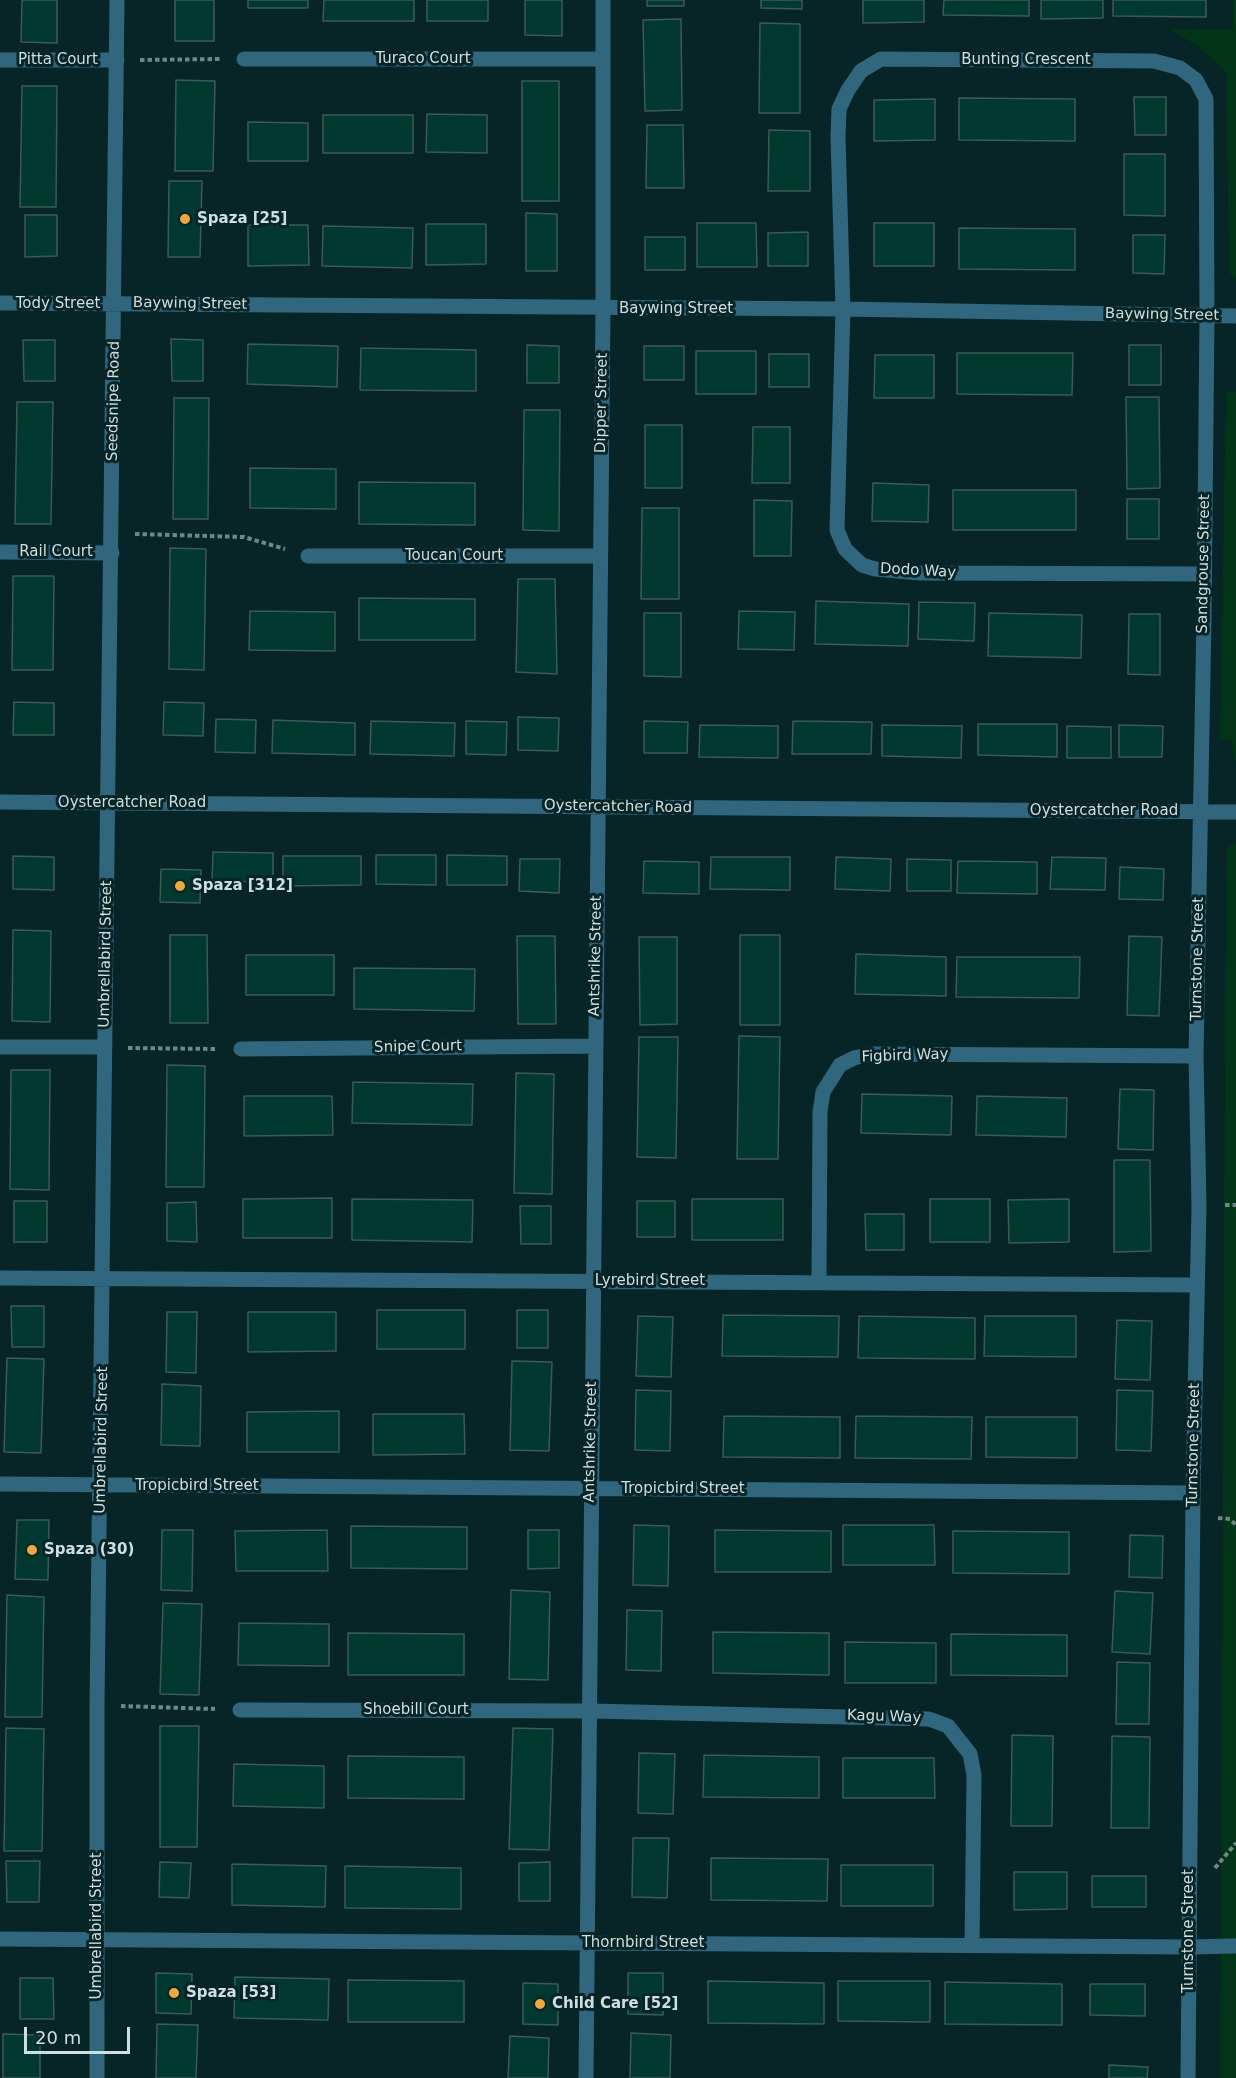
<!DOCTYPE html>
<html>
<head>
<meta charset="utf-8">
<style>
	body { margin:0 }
	#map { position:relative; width:1236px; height:2078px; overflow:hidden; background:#072427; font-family:"DejaVu Sans",sans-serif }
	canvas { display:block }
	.scale { position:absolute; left:24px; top:2027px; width:106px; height:27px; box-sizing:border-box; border:3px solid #cfdfe0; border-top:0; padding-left:8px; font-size:18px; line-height:21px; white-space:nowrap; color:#cfdfe0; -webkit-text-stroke:4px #072427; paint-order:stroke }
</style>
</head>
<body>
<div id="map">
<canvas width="1236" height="2078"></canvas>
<div class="scale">20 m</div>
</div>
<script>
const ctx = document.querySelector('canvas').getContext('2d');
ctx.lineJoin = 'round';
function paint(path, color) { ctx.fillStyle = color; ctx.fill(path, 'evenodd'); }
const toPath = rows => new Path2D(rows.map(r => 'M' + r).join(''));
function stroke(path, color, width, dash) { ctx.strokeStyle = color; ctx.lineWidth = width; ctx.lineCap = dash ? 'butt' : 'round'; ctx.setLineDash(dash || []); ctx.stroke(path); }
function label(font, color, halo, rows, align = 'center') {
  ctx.font = font + ' "DejaVu Sans",sans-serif'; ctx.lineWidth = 6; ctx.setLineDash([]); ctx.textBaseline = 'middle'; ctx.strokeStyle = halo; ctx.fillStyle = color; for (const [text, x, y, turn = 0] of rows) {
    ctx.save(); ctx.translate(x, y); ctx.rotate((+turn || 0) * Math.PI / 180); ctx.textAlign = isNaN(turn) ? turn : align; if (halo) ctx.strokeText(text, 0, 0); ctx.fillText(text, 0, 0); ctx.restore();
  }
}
paint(toPath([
	[1233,0,1236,0,1236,281,1229,272,1226,72,1199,47,1170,29,1233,30],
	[1226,391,1236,392,1236,767,1232,740,1220,740],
	[1236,843,1236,2078,1220,2078,1226,861,1228,847]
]), '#023517');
const building = toPath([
	[22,0,57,0,57,43,21,42,22,0],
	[175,0,214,0,214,41,175,41,175,0],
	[248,0,308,0,308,8,248,8,248,0],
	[324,0,414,0,414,21,323,21,324,0],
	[427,0,488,0,488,21,427,21,427,0],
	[525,0,562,0,562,36,525,35,525,0],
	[647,0,684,0,684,6,647,6,647,0],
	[761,0,802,0,802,9,761,8,761,0],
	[863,0,924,0,924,22,863,23,863,0],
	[944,0,1029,0,1029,16,943,15,944,0],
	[1041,0,1103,0,1103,18,1041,19,1041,0],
	[1113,0,1206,0,1206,17,1113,16,1113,0],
	[681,19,682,110,645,111,643,20,681,19],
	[760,23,800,24,800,113,759,113,760,23],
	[176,80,215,81,213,171,175,171,176,80],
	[522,81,559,81,559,201,522,201,522,81],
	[22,86,57,86,56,207,20,207,22,86],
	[1134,97,1166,97,1166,135,1135,135,1134,97],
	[959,98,1075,99,1075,141,959,140,959,98],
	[935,99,935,140,874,141,874,100,935,99],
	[427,114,487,115,487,153,426,152,427,114],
	[323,115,413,115,413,153,323,153,323,115],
	[248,122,308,123,308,161,248,161,248,122],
	[647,125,683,125,684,188,646,188,647,125],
	[769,130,810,131,810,191,768,191,769,130],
	[1124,154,1165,154,1165,216,1124,215,1124,154],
	[169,181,202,181,200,257,168,257,169,181],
	[526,213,557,214,557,271,526,271,526,213],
	[25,215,57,215,57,256,25,257,25,215],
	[697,223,756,223,757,267,697,267,697,223],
	[874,223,934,223,934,266,874,266,874,223],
	[426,224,486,224,486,264,426,265,426,224],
	[248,225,308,225,309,265,248,266,248,225],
	[323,226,413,228,412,268,322,266,323,226],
	[959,228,1075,229,1075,270,959,269,959,228],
	[808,232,808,266,768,266,768,233,808,232],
	[1133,235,1165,235,1164,274,1133,273,1133,235],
	[645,237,685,237,685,270,645,270,645,237],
	[171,339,203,340,203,381,172,381,171,339],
	[23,340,55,340,55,381,24,381,23,340],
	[248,344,338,346,337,387,247,384,248,344],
	[527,345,559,346,559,383,527,383,527,345],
	[1129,345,1161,345,1161,385,1129,385,1129,345],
	[644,346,684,346,684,380,644,380,644,346],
	[361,348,476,350,476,391,360,390,361,348],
	[696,351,756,351,756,394,696,394,696,351],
	[957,353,1073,353,1072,395,957,394,957,353],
	[769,354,809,354,809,387,769,387,769,354],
	[875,355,934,355,934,398,874,398,875,355],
	[1126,397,1159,397,1160,488,1127,489,1126,397],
	[174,398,209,398,208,519,173,519,174,398],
	[17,402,53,402,51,524,15,524,17,402],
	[524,410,560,410,559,531,523,530,524,410],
	[645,425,682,425,682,488,645,488,645,425],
	[753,427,790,427,790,483,752,483,753,427],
	[250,468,336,469,336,509,250,508,250,468],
	[359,482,475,483,475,525,359,524,359,482],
	[873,483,929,485,928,522,872,521,873,483],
	[953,490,1076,490,1076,530,953,530,953,490],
	[1127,499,1159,499,1159,539,1127,539,1127,499],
	[754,500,792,501,791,556,754,556,754,500],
	[642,508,679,508,679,599,641,599,642,508],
	[170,548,206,549,204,670,169,669,170,548],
	[13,576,54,576,53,670,12,670,13,576],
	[518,579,555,579,557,674,516,672,518,579],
	[359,598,475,599,475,640,359,640,359,598],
	[816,601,909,604,908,646,815,644,816,601],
	[919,602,975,603,974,641,918,639,919,602],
	[250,611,335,612,335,651,249,650,250,611],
	[739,611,795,612,794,650,738,649,739,611],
	[644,613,681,613,681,677,644,676,644,613],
	[989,613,1082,615,1081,658,988,656,989,613],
	[1129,614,1160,614,1160,675,1128,674,1129,614],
	[14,702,54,703,54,735,13,735,14,702],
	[164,702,204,703,203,736,163,735,164,702],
	[518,717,559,718,558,751,518,750,518,717],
	[216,719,256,720,255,753,215,752,216,719],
	[273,720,355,723,355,755,272,753,273,720],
	[371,721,455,723,454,756,370,754,371,721],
	[466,721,507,722,506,755,466,754,466,721],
	[644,721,688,722,687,753,644,753,644,721],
	[793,721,872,722,871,754,792,754,793,721],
	[978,724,1057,724,1057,757,978,755,978,724],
	[700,725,778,726,778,758,699,757,700,725],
	[882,725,962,726,961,758,882,756,882,725],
	[1119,725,1163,726,1162,757,1119,757,1119,725],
	[1067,726,1111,727,1111,758,1067,758,1067,726],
	[213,852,273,853,273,882,212,881,213,852],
	[376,855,436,855,436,885,376,884,376,855],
	[447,855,507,856,507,885,447,885,447,855],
	[13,856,54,857,54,890,13,889,13,856],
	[283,856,361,856,361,885,283,886,283,856],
	[711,857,790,857,790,890,710,889,711,857],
	[836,857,891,859,890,891,835,889,836,857],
	[1052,857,1106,858,1105,890,1050,889,1052,857],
	[520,859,560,859,559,893,519,891,520,859],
	[907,859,951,860,951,891,907,891,907,859],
	[644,861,699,862,699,894,643,893,644,861],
	[958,861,1037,862,1037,894,957,893,958,861],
	[1120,867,1164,869,1163,900,1119,899,1120,867],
	[161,869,201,870,200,903,160,902,161,869],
	[13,930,51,931,50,1022,12,1021,13,930],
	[170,935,207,935,208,1023,170,1023,170,935],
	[740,935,780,935,780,1025,740,1025,740,935],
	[517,936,555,936,556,1024,518,1024,517,936],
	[1129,936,1162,937,1159,1016,1127,1015,1129,936],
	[639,937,677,937,677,1024,640,1025,639,937],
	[856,954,946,957,946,996,855,994,856,954],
	[246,955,334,955,334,995,246,995,246,955],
	[957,957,1080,957,1079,998,956,997,957,957],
	[354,968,475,969,474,1011,354,1009,354,968],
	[739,1036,780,1037,778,1159,737,1159,739,1036],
	[639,1037,678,1037,676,1158,637,1157,639,1037],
	[167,1065,205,1066,204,1187,166,1187,167,1065],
	[11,1070,50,1070,49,1190,10,1189,11,1070],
	[516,1073,554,1074,552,1194,514,1193,516,1073],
	[353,1082,473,1084,472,1125,352,1123,353,1082],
	[1120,1089,1154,1090,1153,1150,1118,1149,1120,1089],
	[862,1094,952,1096,951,1135,861,1133,862,1094],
	[244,1096,332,1096,333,1135,244,1136,244,1096],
	[977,1096,1067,1098,1066,1137,976,1135,977,1096],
	[1114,1160,1150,1160,1151,1251,1114,1252,1114,1160],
	[332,1198,332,1238,243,1238,243,1199,332,1198],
	[352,1199,473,1200,472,1242,352,1240,352,1199],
	[692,1199,783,1199,783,1240,692,1240,692,1199],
	[930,1199,990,1199,990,1242,930,1242,930,1199],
	[1069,1199,1069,1242,1009,1243,1008,1200,1069,1199],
	[14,1201,47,1201,47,1242,14,1242,14,1201],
	[637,1201,675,1201,675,1237,637,1237,637,1201],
	[196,1202,197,1242,167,1241,167,1203,196,1202],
	[520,1206,551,1206,551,1244,521,1244,520,1206],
	[865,1214,904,1214,904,1250,866,1250,865,1214],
	[11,1306,44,1306,44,1347,12,1347,11,1306],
	[377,1310,465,1310,465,1349,377,1349,377,1310],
	[517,1310,548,1310,548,1348,517,1348,517,1310],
	[167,1312,197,1312,196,1373,166,1372,167,1312],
	[248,1312,336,1312,336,1351,248,1352,248,1312],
	[723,1315,839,1316,838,1357,722,1356,723,1315],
	[638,1316,673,1317,671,1377,636,1376,638,1316],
	[859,1316,975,1318,975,1359,858,1358,859,1316],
	[985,1316,1076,1316,1076,1357,984,1356,985,1316],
	[1117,1320,1152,1321,1150,1380,1115,1379,1117,1320],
	[7,1358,44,1359,41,1453,4,1452,7,1358],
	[512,1361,552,1362,549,1451,510,1450,512,1361],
	[162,1384,201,1386,200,1446,161,1445,162,1384],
	[636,1390,671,1391,670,1451,635,1450,636,1390],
	[1117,1390,1153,1391,1151,1451,1116,1450,1117,1390],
	[339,1411,339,1452,247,1452,247,1412,339,1411],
	[373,1414,464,1414,465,1454,373,1455,373,1414],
	[724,1416,840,1417,840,1458,723,1457,724,1416],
	[856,1416,972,1417,971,1459,855,1458,856,1416],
	[986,1417,1077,1417,1077,1458,986,1457,986,1417],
	[17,1520,49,1520,48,1580,15,1579,17,1520],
	[634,1525,669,1526,668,1586,633,1585,634,1525],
	[843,1525,934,1525,935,1565,843,1565,843,1525],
	[351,1526,467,1527,467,1569,351,1568,351,1526],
	[162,1530,193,1530,192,1591,161,1590,162,1530],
	[327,1530,328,1571,236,1571,235,1531,327,1530],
	[528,1530,559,1530,559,1568,528,1569,528,1530],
	[715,1530,831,1531,831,1572,715,1572,715,1530],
	[953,1531,1069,1532,1069,1574,953,1573,953,1531],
	[1130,1535,1163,1536,1162,1578,1129,1577,1130,1535],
	[511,1590,550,1592,548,1680,509,1679,511,1590],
	[1115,1591,1153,1593,1150,1654,1112,1652,1115,1591],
	[7,1595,44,1597,42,1717,5,1717,7,1595],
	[163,1603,202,1604,199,1695,160,1694,163,1603],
	[627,1610,662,1611,661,1671,626,1670,627,1610],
	[239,1623,329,1624,329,1666,238,1665,239,1623],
	[713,1632,829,1633,829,1675,713,1673,713,1632],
	[348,1633,464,1634,464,1675,348,1675,348,1633],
	[951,1634,1067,1635,1067,1676,951,1675,951,1634],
	[845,1642,936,1643,936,1683,845,1683,845,1642],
	[1117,1662,1150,1663,1149,1724,1116,1724,1117,1662],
	[160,1726,199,1726,197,1847,160,1847,160,1726],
	[6,1728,44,1729,42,1851,4,1851,6,1728],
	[513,1728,553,1729,549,1850,509,1849,513,1728],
	[1012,1735,1053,1736,1052,1826,1011,1826,1012,1735],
	[1112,1736,1150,1737,1149,1828,1111,1828,1112,1736],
	[639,1753,675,1754,673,1814,638,1813,639,1753],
	[704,1755,819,1757,819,1798,703,1797,704,1755],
	[348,1756,464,1757,464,1799,348,1798,348,1756],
	[843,1758,934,1758,935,1798,843,1798,843,1758],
	[234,1764,324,1766,324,1808,233,1806,234,1764],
	[633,1838,669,1838,667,1898,632,1897,633,1838],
	[711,1858,828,1859,827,1901,711,1900,711,1858],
	[6,1861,40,1861,39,1902,7,1902,6,1861],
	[160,1862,191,1863,189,1898,159,1897,160,1862],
	[550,1862,550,1901,519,1901,519,1863,550,1862],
	[232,1864,326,1866,325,1907,232,1905,232,1864],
	[841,1865,933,1865,933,1906,841,1906,841,1865],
	[345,1866,461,1868,461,1909,345,1908,345,1866],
	[1014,1872,1067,1872,1067,1909,1014,1910,1014,1872],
	[1092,1876,1146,1876,1146,1907,1092,1907,1092,1876],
	[156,1973,192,1974,191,2014,156,2013,156,1973],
	[628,1973,663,1973,663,2015,628,2014,628,1973],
	[235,1977,329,1979,328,2020,234,2018,235,1977],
	[20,1978,53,1978,54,2019,20,2019,20,1978],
	[348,1980,464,1981,464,2022,348,2022,348,1980],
	[708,1981,824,1983,824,2024,708,2023,708,1981],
	[838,1981,930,1981,930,2022,838,2021,838,1981],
	[945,1982,1062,1984,1062,2025,945,2024,945,1982],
	[523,1983,558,1984,558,2025,523,2024,523,1983],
	[1090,1984,1145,1984,1145,2016,1090,2015,1090,1984],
	[157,2024,198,2025,196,2078,156,2078,157,2024],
	[631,2033,671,2035,670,2078,630,2078,631,2033],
	[3,2034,40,2035,40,2078,3,2078,3,2034],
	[510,2036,549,2038,548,2078,508,2078,510,2036],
	[1109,2065,1148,2067,1147,2078,1109,2078,1109,2065]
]);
paint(building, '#013930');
stroke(building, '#3e5a53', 1.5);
stroke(toPath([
	[140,60,220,59],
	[135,534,244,537,285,549],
	[128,1048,217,1049],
	[1225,1205,1236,1205],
	[1218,1518,1230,1519,1236,1525],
	[121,1706,215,1709],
	[1215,1868,1236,1843]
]), '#708688', 4, [4.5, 3]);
stroke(toPath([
	[1188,1947,1236,1946]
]), '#31667f', 15);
stroke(toPath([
	[244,59,603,59],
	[0,60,117,60],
	[0,303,843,309,1236,316],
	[0,552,112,553],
	[308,556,599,556],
	[0,802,1236,812],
	[0,1047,105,1047],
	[241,1049,595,1046],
	[0,1278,1196,1285],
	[819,1282,820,1112,823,1092,840,1065,854,1058,872,1054,1196,1056],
	[0,1484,1193,1493],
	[240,1710,591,1711,929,1719,948,1726,970,1754,974,1775,972,1946],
	[0,1939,1188,1947],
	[97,2078,97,1705,117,0],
	[586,2078,603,308,603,0],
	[1188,2078,1193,1493,1199,1206,1196,1056,1204,618,1207,316,1206,99,1196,80,1180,68,1154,61,881,59,861,71,848,90,839,109,838,137,843,309,837,530,845,549,862,565,875,569,920,573,1204,574]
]), '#31667f', 15);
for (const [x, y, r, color] of [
	[185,219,6,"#f0a73e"],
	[180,886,6,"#f0a73e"],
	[32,1550,6,"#f0a73e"],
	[174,1993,6,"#f0a73e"],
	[540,2004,6,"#f0a73e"]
]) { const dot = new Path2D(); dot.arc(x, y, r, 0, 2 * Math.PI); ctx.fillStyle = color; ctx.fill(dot); stroke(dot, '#072427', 2); }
label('15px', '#cfdfe0', '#072427', [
	["Turaco Court",423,59],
	["Pitta Court",58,60],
	["Bunting Crescent",1026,60],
	["Tody Street",58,304],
	["Baywing Street",190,304,1],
	["Baywing Street",676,309],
	["Baywing Street",1162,315,1],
	["Seedsnipe Road",114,401,-89],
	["Dipper Street",602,403,-89],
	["Rail Court",56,552],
	["Toucan Court",454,556],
	["Sandgrouse Street",1204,564,-89],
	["Dodo Way",918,571,3],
	["Oystercatcher Road",132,803],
	["Oystercatcher Road",618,807,1],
	["Oystercatcher Road",1104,811],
	["Umbrellabird Street",106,954,-89],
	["Antshrike Street",596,956,-89],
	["Turnstone Street",1198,959,-89],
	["Snipe Court",418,1047,-1],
	["Figbird Way",905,1056,-2],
	["Lyrebird Street",650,1281],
	["Umbrellabird Street",102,1440,-89],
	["Antshrike Street",591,1442,-89],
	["Turnstone Street",1194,1445,-89],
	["Tropicbird Street",197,1486],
	["Tropicbird Street",683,1489],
	["Shoebill Court",416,1710],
	["Kagu Way",884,1717,2],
	["Umbrellabird Street",97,1926,-90],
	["Turnstone Street",1189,1931,-90],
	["Thornbird Street",643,1943]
]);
label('bold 15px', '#cfdfe0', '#072427', [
	["Spaza [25]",197,219],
	["Spaza [312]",192,886],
	["Spaza (30)",44,1550],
	["Spaza [53]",186,1993],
	["Child Care [52]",552,2004]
], 'left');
</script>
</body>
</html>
